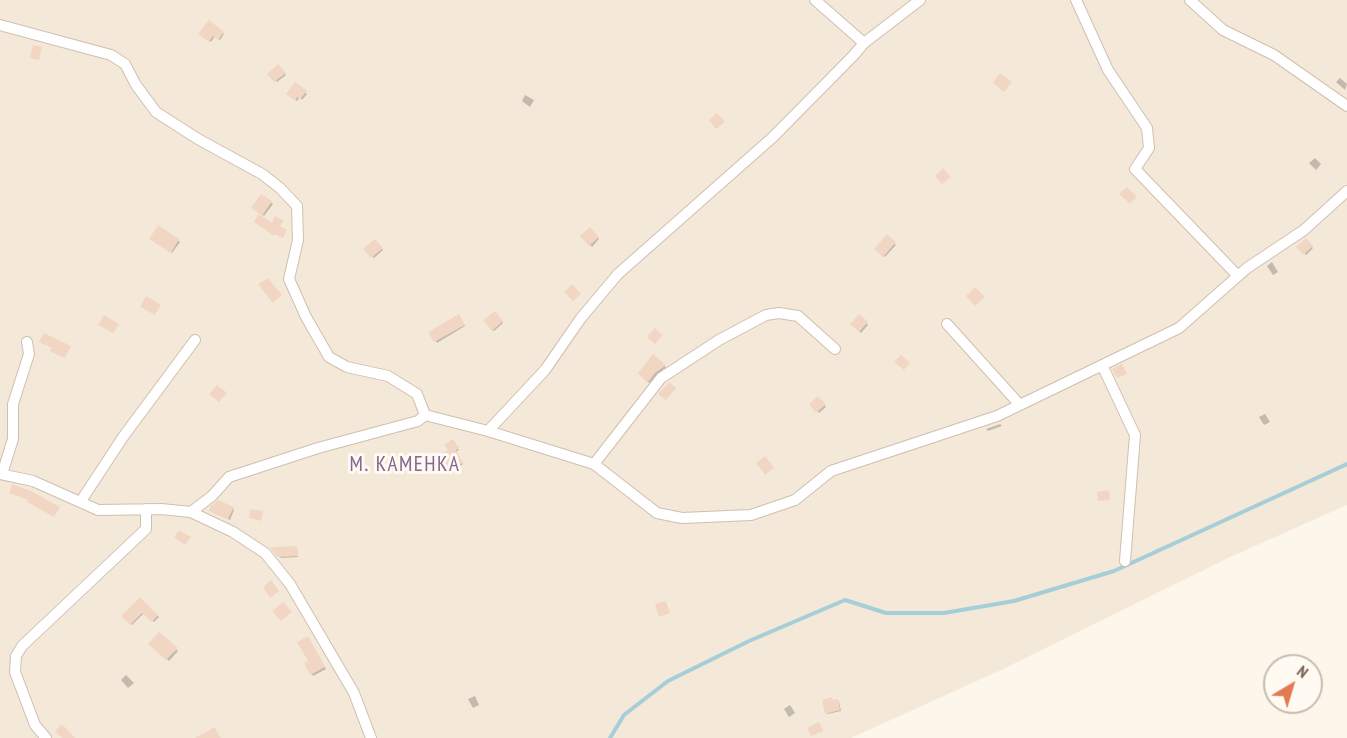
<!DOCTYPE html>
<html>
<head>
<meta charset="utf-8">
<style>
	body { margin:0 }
	#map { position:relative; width:1347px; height:738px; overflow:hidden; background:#fcf6eb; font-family:"PT Sans Narrow",sans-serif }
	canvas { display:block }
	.north { position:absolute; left:1263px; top:654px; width:60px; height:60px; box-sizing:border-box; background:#fffaf2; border:2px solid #c9bcb0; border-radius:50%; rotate:38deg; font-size:16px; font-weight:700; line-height:24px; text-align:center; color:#785e4e }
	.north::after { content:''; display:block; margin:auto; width:21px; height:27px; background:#e37a54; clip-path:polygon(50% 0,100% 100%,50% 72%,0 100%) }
</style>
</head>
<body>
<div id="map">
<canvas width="1347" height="738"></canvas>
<div class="north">N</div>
</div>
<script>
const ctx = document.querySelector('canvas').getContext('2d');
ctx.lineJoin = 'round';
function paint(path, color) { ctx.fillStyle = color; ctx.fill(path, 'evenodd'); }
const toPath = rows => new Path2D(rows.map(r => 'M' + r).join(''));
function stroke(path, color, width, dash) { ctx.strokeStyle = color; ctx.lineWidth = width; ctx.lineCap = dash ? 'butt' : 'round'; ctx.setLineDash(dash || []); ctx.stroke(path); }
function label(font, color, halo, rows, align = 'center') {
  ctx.font = font + ' "PT Sans Narrow",sans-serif'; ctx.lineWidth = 6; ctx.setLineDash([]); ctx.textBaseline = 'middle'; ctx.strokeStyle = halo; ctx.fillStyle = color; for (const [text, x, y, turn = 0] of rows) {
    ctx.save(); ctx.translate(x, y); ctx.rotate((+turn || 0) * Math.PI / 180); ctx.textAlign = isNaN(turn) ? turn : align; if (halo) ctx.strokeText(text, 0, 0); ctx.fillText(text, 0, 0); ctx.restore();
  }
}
paint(toPath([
	[0,0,1347,0,1347,505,1228,558,1001,670,851,738,0,738]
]), '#f4e9d9');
paint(toPath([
	[209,22,224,34,220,40,215,36,211,42,200,34],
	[278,66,286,75,277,82,269,74],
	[1340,78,1347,84,1345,90,1336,82],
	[296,84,307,94,302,100,300,97,297,101,288,94],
	[525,95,534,100,530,107,522,101],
	[1315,158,1321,164,1316,170,1309,163],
	[262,196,273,204,264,216,253,208],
	[158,227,180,242,172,253,152,240],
	[590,229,599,239,592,247,582,236],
	[887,236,896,245,885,257,876,249],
	[1306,240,1313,248,1306,255,1298,247],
	[375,241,383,250,374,258,365,249],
	[1272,262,1278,272,1273,275,1267,266],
	[494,313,503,323,494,331,485,320],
	[859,316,868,325,861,333,852,324],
	[460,317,465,326,437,343,430,332],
	[653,356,666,367,649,383,640,373],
	[818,398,826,407,819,413,811,404],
	[1265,414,1270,422,1264,425,1259,417],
	[1000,424,1002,426,988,431,986,429],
	[452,441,459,450,456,452,463,464,450,472,439,457,450,450],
	[233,508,234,510,230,520,212,512],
	[297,548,298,557,281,558,279,556],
	[140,599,159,617,154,622,144,613,132,625,123,616],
	[159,634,178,651,169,661,150,644],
	[309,639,326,669,313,676,306,664,310,662],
	[126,675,134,683,128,688,121,680],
	[475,696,479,705,473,708,468,699],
	[831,699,839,702,841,711,828,714,826,713],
	[790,705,795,713,789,717,784,709]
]), '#0003');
stroke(toPath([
	[610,738,624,715,668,681,749,641,845,600,886,613,944,613,1014,601,1114,571,1347,464]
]), '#a5ced8', 4);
paint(toPath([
	[209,20,224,32,218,40,213,36,209,42,198,34],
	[33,45,42,47,39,60,30,58],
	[278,64,286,73,274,82,267,74],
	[1000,73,1012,82,1004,92,993,83],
	[295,82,307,91,300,99,297,97,295,101,286,94],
	[717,113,725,122,716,129,709,120],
	[943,168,951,177,942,184,935,176],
	[1127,187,1137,197,1130,204,1119,194],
	[261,194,272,201,262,216,251,208],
	[258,214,272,222,275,216,284,221,280,226,287,230,283,238,275,234,274,236,254,222],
	[158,225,179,239,171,253,149,239],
	[590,227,599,237,589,246,580,236],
	[887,234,896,242,883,257,874,249],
	[1306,238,1313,246,1303,255,1296,247],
	[375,239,383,248,371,258,363,249],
	[268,278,282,295,273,303,258,284],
	[572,284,581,294,573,301,564,292],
	[975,287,985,297,975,306,966,296],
	[146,296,161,305,155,315,140,307],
	[495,311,503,321,492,331,483,320],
	[459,314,465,325,434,342,428,332],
	[859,314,868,322,859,332,850,324],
	[104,315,119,324,113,333,98,325],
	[655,328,663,335,655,344,647,337],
	[44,333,71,346,65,358,50,351,52,348,39,342],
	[653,354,666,365,655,373,647,383,638,373],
	[901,355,910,363,904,370,894,362],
	[1122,364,1127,374,1117,378,1112,369],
	[669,382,676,388,666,400,658,394],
	[217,385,227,393,219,402,209,394],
	[818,396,826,404,816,413,809,404],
	[453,439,459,448,456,450,463,463,447,471,437,457,448,450,444,445],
	[765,456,774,468,765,475,756,463],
	[12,484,31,491,60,507,54,517,27,502,28,500,9,493],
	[1109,490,1110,500,1098,501,1097,492],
	[218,500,234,507,228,519,209,511,211,506],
	[250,509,263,511,261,521,249,518],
	[179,530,191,537,185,545,174,537],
	[297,546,298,556,278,557,271,549,271,547],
	[271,580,279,591,270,598,263,587],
	[140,597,158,615,152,622,142,613,130,625,121,616],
	[666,601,670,613,659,617,655,604],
	[283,602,292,612,281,621,272,611],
	[159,632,178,648,166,660,148,644],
	[308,636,325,667,310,675,304,663,308,661,297,642],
	[832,697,832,700,838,699,840,710,825,714,822,700],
	[819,722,823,731,811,736,807,728],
	[62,724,75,738,62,738,55,731],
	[214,727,221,738,195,738,210,730]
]), '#f1d7c3');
const street = toPath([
	[1076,0,1108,70,1147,128,1149,148,1135,169,1238,276],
	[1190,0,1223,30,1274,55,1347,106],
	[0,25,111,55,125,64,136,85,156,112,198,139,262,174,280,188,297,206,298,240,289,279,306,317,329,357,347,367,388,376,417,394,425,415,418,421,318,448,229,477,212,496,191,512,161,509,98,510,33,481,0,474],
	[864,43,920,0],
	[947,324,1020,405],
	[1102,365,1135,435,1125,561],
	[425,415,488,431,545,370,581,318,618,274,773,137,853,56,864,43,815,0],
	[488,431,594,464,657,513,682,518,751,515,795,500,831,471,997,416,1179,328,1247,268,1304,230,1347,191],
	[594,464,661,378,719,340,766,315,779,313,798,316,835,349],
	[2,474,13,439,13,404,29,354,27,342],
	[81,501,123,437,195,340],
	[191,512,233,532,265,553,290,584,354,693,371,738],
	[46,738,35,725,15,672,16,656,22,646,146,529,146,509]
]);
stroke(street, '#cfbfb0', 12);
stroke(street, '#fff', 10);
ctx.letterSpacing = '1.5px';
label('21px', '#866693', '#fffaf2', [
	["М. КАМЕНКА",405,465]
]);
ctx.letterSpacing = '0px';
</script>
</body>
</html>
